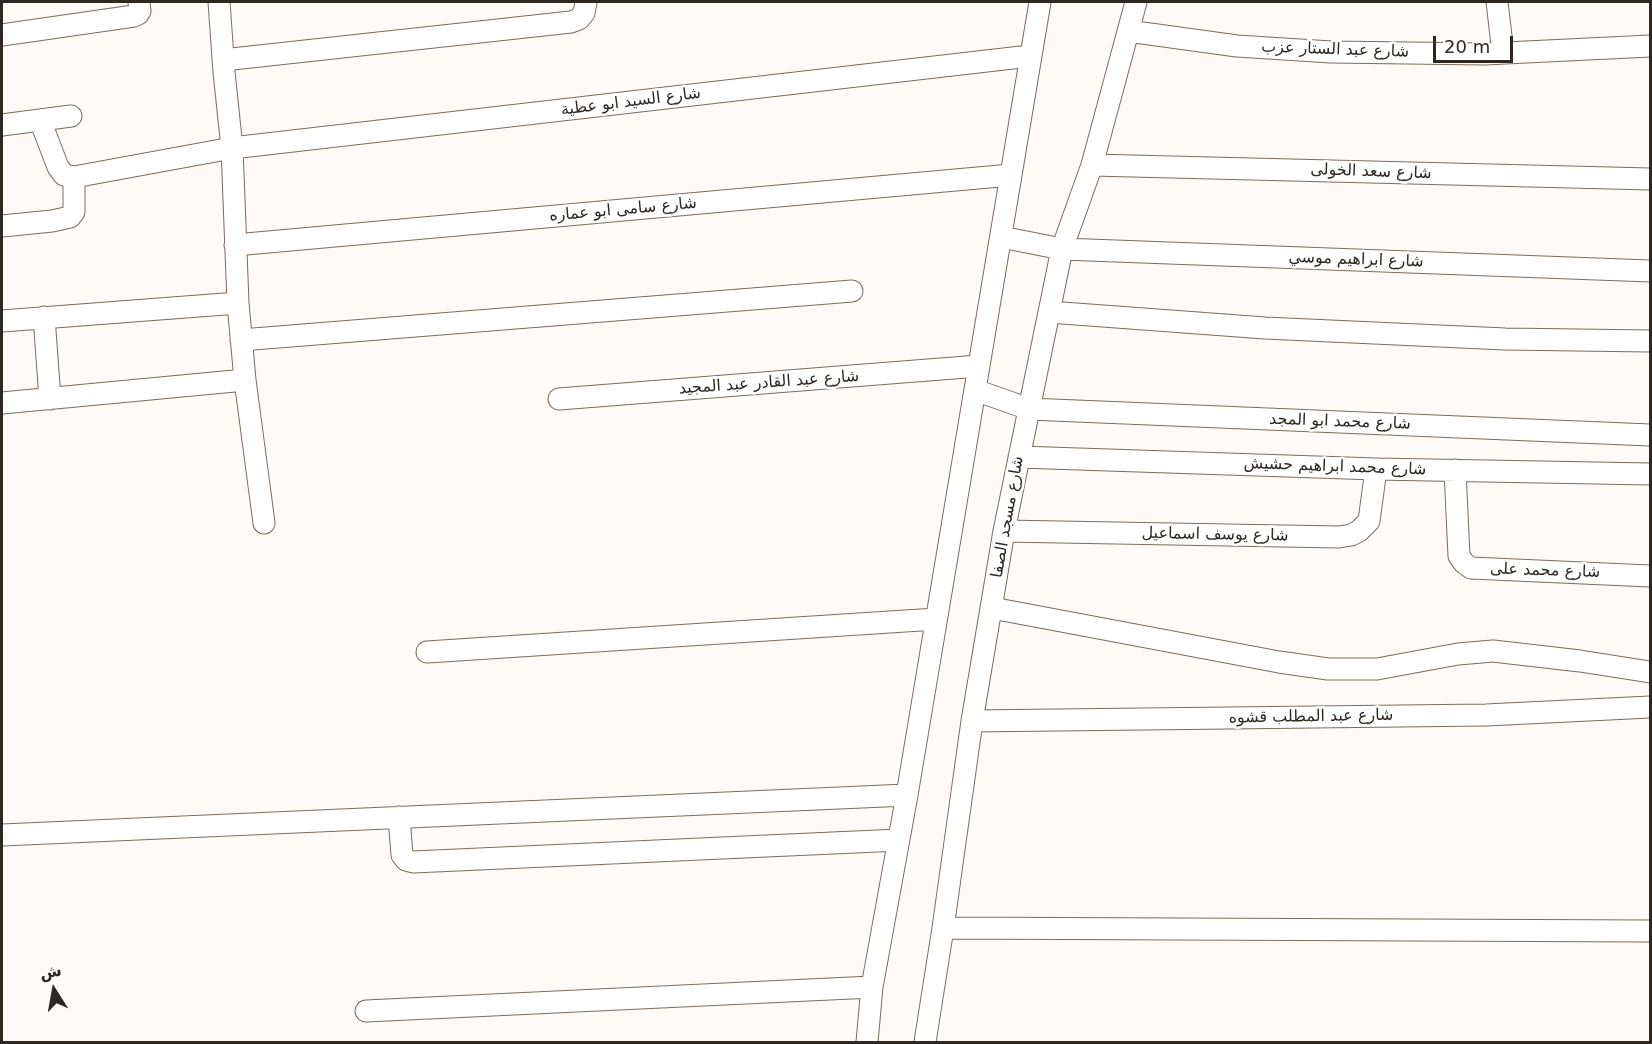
<!DOCTYPE html>
<html>
<head>
<meta charset="utf-8">
<style>
	body { margin:0 }
	#map { position:relative; width:1652px; height:1044px; overflow:hidden; background:#fdfaf7; font-family:"DejaVu Sans",Cairo,sans-serif }
	canvas { display:block }
	.frame { position:absolute; inset:0; border:3px solid #2e2822; pointer-events:none }
	.north { position:absolute; left:24px; top:960px; width:60px; height:60px; -webkit-text-stroke:4px #fff; paint-order:stroke; rotate:349deg; font-size:16px; font-weight:700; line-height:24px; text-align:center; color:#2e2822 }
	.north::after { content:''; display:block; margin:auto; width:21px; height:27px; background:#2e2822; clip-path:polygon(50% 0,100% 100%,50% 72%,0 100%) }
	.scale { position:absolute; left:1433px; top:36px; width:80px; height:27px; box-sizing:border-box; border:3px solid #2e2822; border-top:0; padding-left:8px; font-size:18px; line-height:21px; white-space:nowrap; color:#2e2822; -webkit-text-stroke:4px #fff; paint-order:stroke }
</style>
</head>
<body>
<div id="map">
<canvas width="1652" height="1044"></canvas>
<div class="frame"></div>
<div class="north">ش</div>
<div class="scale">20 m</div>
</div>
<script>
const ctx = document.querySelector('canvas').getContext('2d');
ctx.lineJoin = 'round';
const toPath = rows => new Path2D(rows.map(r => 'M' + r).join(''));
function stroke(path, color, width, dash) { ctx.strokeStyle = color; ctx.lineWidth = width; ctx.lineCap = dash ? 'butt' : 'round'; ctx.setLineDash(dash || []); ctx.stroke(path); }
function label(font, color, halo, rows, align = 'center') {
  ctx.font = font + ' "DejaVu Sans",Cairo,sans-serif'; ctx.lineWidth = 5; ctx.setLineDash([]); ctx.textBaseline = 'middle'; ctx.strokeStyle = halo; ctx.fillStyle = color; for (const [text, x, y, turn = 0] of rows) {
    ctx.save(); ctx.translate(x, y); ctx.rotate((+turn || 0) * Math.PI / 180); ctx.textAlign = isNaN(turn) ? turn : align; if (halo) ctx.strokeText(text, 0, 0); ctx.fillText(text, 0, 0); ctx.restore();
  }
}
const street = toPath([
	[219,2,224,72,232,148,238,303,245,380,264,523],
	[1497,2,1503,53],
	[1128,31,1237,46,1331,52,1485,54,1650,46],
	[2,35,134,16,138,14,140,11,139,2],
	[223,60,571,22,579,19,584,13,586,2],
	[40,120,58,167,64,175,74,177,232,148,1030,56],
	[2,125,71,116],
	[1092,165,1650,179],
	[2,226,52,221,70,217,74,212,74,177],
	[1001,237,1062,249,1650,271],
	[235,245,1011,175],
	[1049,312,1265,328,1505,339,1650,341],
	[44,317,50,399],
	[2,321,238,303],
	[241,340,852,291],
	[975,390,1029,409,1650,435],
	[559,399,979,366],
	[2,403,245,380],
	[1019,457,1376,469,1650,474],
	[1455,470,1459,556,1464,563,1471,568,1650,576],
	[1004,531,1339,537,1351,535,1359,531,1369,521,1376,469],
	[992,608,1279,662,1328,669,1377,669,1458,654,1493,651,1580,661,1650,672],
	[427,652,936,619],
	[972,721,1486,715,1650,707],
	[399,817,402,855,406,860,413,862,899,840],
	[2,835,907,795],
	[943,928,1650,931],
	[366,1011,872,987],
	[867,1042,872,987,907,795,1040,2],
	[925,1042,943,928,972,721,1004,531,1062,249,1092,165,1136,2]
]);
stroke(street, '#796c5d', 23);
stroke(street, '#fff', 21);
label('16px', '#2e2822', '#fff', [
	["شارع عبد الستار عزب",1335,50,2],
	["شارع السيد ابو عطية",631,102,-7],
	["شارع سعد الخولى",1371,172,2],
	["شارع سامى ابو عماره",623,210,-5],
	["شارع ابراهيم موسي",1356,260,2],
	["شارع عبد القادر عبد المجيد",769,383,-4],
	["شارع محمد ابو المجد",1340,422,2],
	["شارع محمد ابراهيم حشيش",1335,467,2],
	["شارع مسجد الصفا",1008,517,-80],
	["شارع يوسف اسماعيل",1215,535,1],
	["شارع محمد على",1545,571,2],
	["شارع عبد المطلب قشوه",1311,717,-1]
]);
</script>
</body>
</html>
